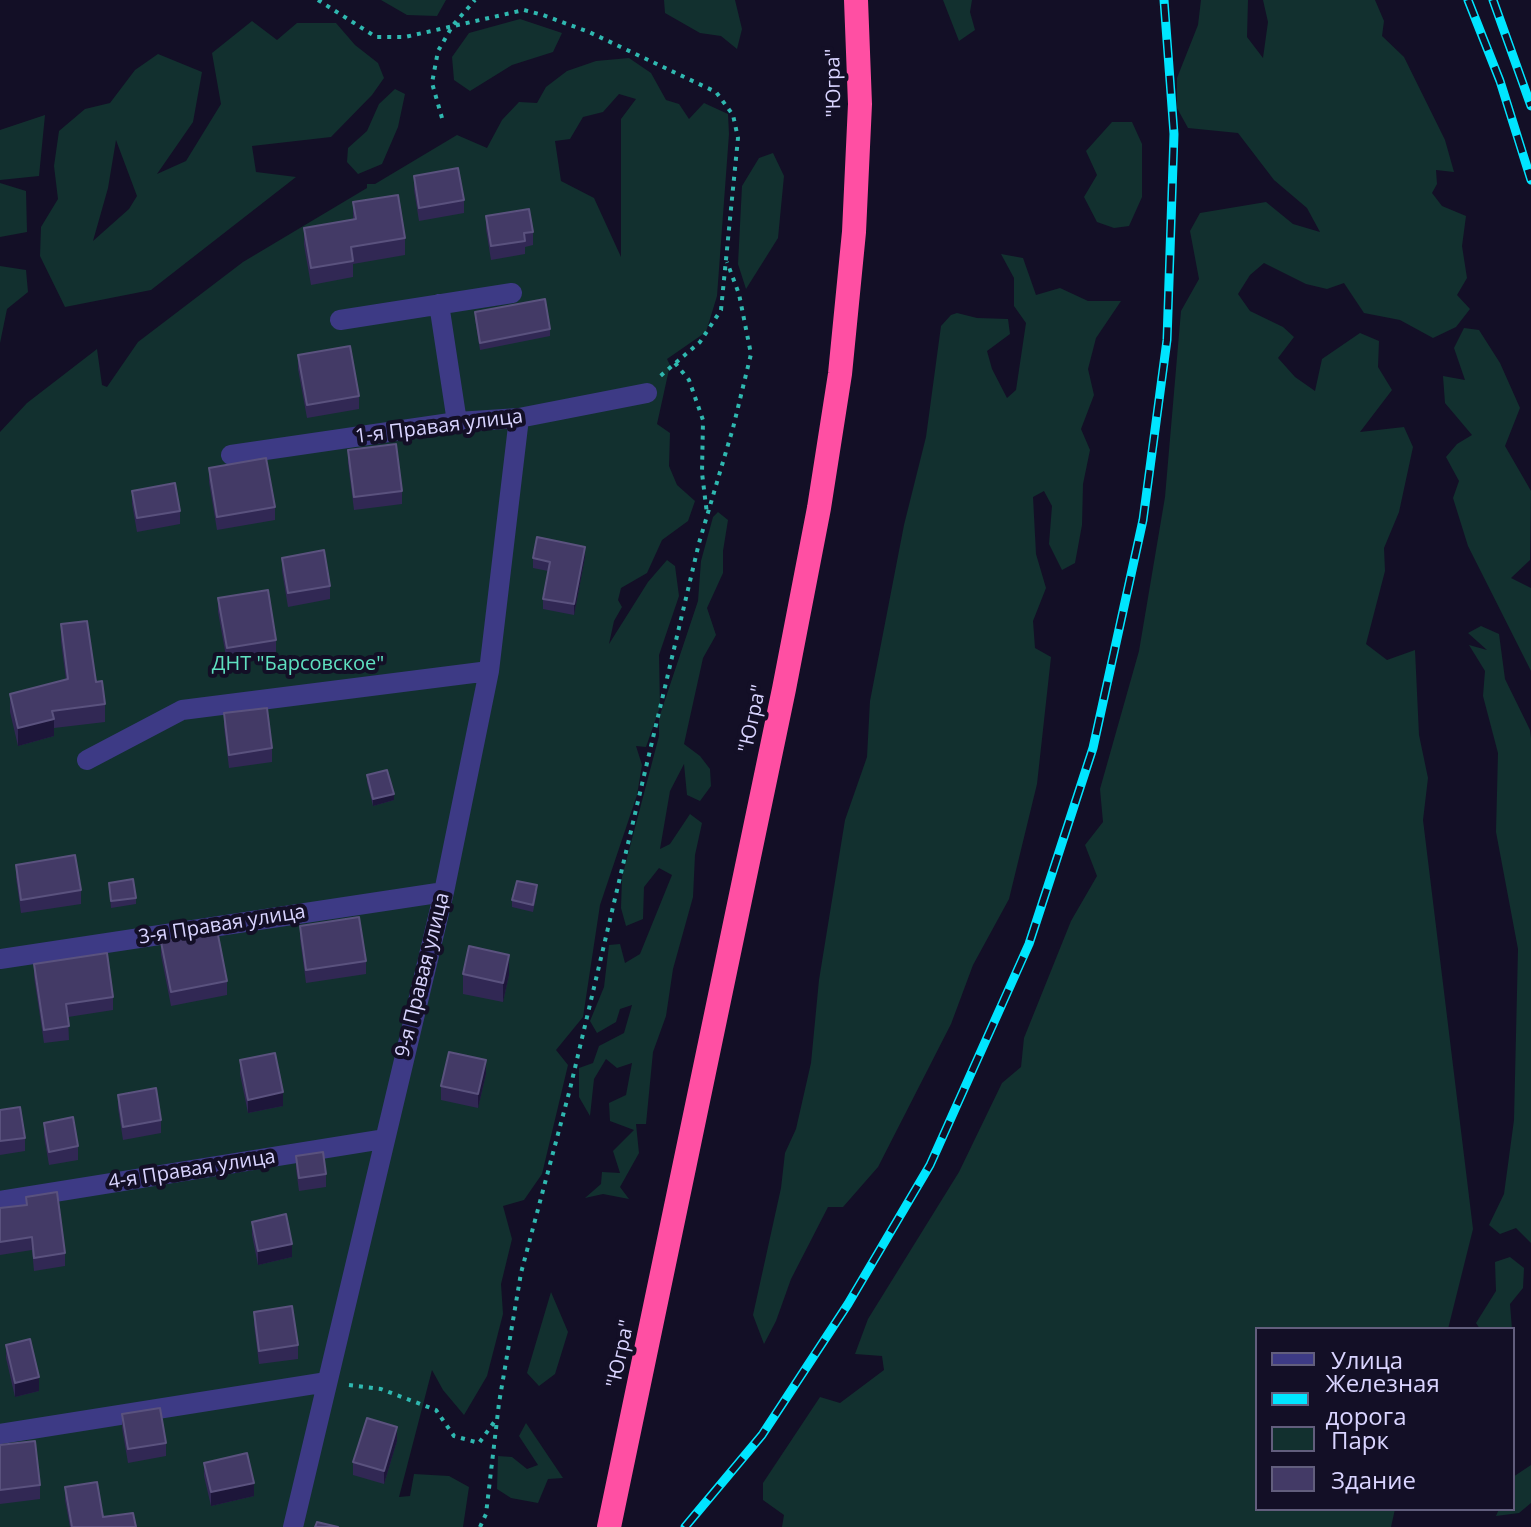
<!DOCTYPE html>
<html>
<head>
<meta charset="utf-8">
<style>
	body { margin:0 }
	#map { position:relative; width:1531px; height:1527px; overflow:hidden; background:#130f26; font-family:"Open Sans",sans-serif }
	canvas { display:block }
	.legend { position:absolute; left:1255px; top:1327px; width:260px; height:184px; box-sizing:border-box; background:#130f26; border:2px solid #625e7d; margin:0; padding:10px 14px; list-style:none; font-size:24px; color:#d9d4ff }
	.legend li { display:flex; align-items:center; gap:16px; height:40px }
	.legend b { width:40px; border:2px solid #625e7d }
</style>
</head>
<body>
<div id="map">
<canvas width="1531" height="1527"></canvas>
<ul class="legend">
<li><b style="height:10px;background:#3d3a85"></b>Улица</li>
<li><b style="height:10px;background:#00e5ff"></b>Железная дорога</li>
<li><b style="height:22px;background:#12302f"></b>Парк</li>
<li><b style="height:22px;background:#433a66"></b>Здание</li>
</ul>
</div>
<script>
const ctx = document.querySelector('canvas').getContext('2d');
ctx.lineJoin = 'round';
function paint(path, color) { ctx.fillStyle = color; ctx.fill(path, 'evenodd'); }
const toPath = rows => new Path2D(rows.map(r => 'M' + r).join(''));
function stroke(path, color, width, dash) { ctx.strokeStyle = color; ctx.lineWidth = width; ctx.lineCap = dash ? 'butt' : 'round'; ctx.setLineDash(dash || []); ctx.stroke(path); }
function label(font, color, halo, rows, align = 'center') {
  ctx.font = font + ' "Open Sans",sans-serif'; ctx.lineWidth = 8; ctx.setLineDash([]); ctx.textBaseline = 'middle'; ctx.strokeStyle = halo; ctx.fillStyle = color; for (const [text, x, y, turn = 0] of rows) {
    ctx.save(); ctx.translate(x, y); ctx.rotate((+turn || 0) * Math.PI / 180); ctx.textAlign = isNaN(turn) ? turn : align; if (halo) ctx.strokeText(text, 0, 0); ctx.fillText(text, 0, 0); ctx.restore();
  }
}
paint(toPath([
	[381,0,446,0,437,16,407,15],
	[664,0,735,0,742,29,737,49,721,36,700,33,665,13],
	[943,0,972,0,970,12,975,30,959,41],
	[1201,0,1248,0,1247,37,1263,58,1268,22,1263,0,1375,0,1384,21,1382,36,1404,57,1445,140,1454,172,1436,170,1437,184,1432,193,1442,206,1466,216,1462,246,1467,278,1457,295,1470,309,1456,327,1433,338,1400,320,1364,313,1344,283,1327,289,1306,284,1264,263,1250,275,1238,294,1250,311,1283,327,1294,337,1278,358,1295,377,1315,391,1322,359,1360,333,1379,341,1378,367,1392,390,1360,432,1404,427,1413,447,1399,512,1384,548,1385,571,1366,644,1387,660,1415,650,1419,735,1428,778,1423,820,1473,1229,1448,1329,1257,1329,1257,1509,1395,1509,1391,1527,782,1527,784,1515,763,1500,763,1483,820,1397,840,1403,884,1370,882,1356,855,1354,868,1319,959,1172,1002,1083,1021,1067,1024,1038,1071,921,1097,876,1085,845,1103,822,1100,789,1139,651,1165,497,1181,311,1199,279,1190,231,1200,213,1266,202,1293,224,1320,232,1307,208,1274,180,1238,133,1188,128,1177,108,1177,78,1198,25],
	[520,19,562,33,553,52,512,65,470,91,454,80,452,57,469,33],
	[252,21,277,40,297,23,336,23,355,45,378,63,384,78,372,95,331,137,252,146,256,172,296,177,151,290,65,307,40,256,41,227,58,199,54,166,59,131,85,109,110,103,135,70,158,54,202,72,193,122,157,174,186,161,221,104,212,53],
	[116,140,137,196,129,209,93,241,108,188],
	[629,58,651,73,666,100,679,104,689,119,704,103,728,114,729,134,717,296,706,332,667,359,670,365,657,424,670,433,669,466,677,485,695,501,688,521,662,540,647,573,621,588,618,600,622,607,614,621,609,644,648,582,667,560,675,566,679,596,659,655,660,707,646,747,636,746,642,765,637,795,600,905,583,1017,556,1050,568,1065,542,1174,524,1200,503,1206,512,1239,501,1284,503,1314,487,1376,464,1415,443,1390,432,1370,399,1497,410,1496,414,1474,449,1476,469,1487,463,1527,0,1527,0,432,27,403,97,349,102,385,107,387,138,342,243,262,367,188,367,184,375,184,457,135,487,148,502,120,519,102,537,103,546,87,567,71,596,61],
	[619,94,636,99,621,119,621,257,594,198,561,181,555,141,570,139,583,117,603,112],
	[395,89,405,94,398,127,382,164,358,174,347,162,348,148,367,131,379,104],
	[45,115,39,176,0,180,0,130],
	[1112,122,1132,122,1142,144,1142,197,1129,226,1114,228,1097,222,1084,197,1097,175,1086,151],
	[773,153,784,176,778,238,746,289,738,264,742,186,759,158],
	[0,183,26,191,27,232,0,237],
	[1001,254,1023,258,1036,295,1060,288,1088,301,1121,301,1096,338,1088,369,1094,395,1081,429,1090,450,1083,484,1082,525,1075,563,1062,570,1049,544,1052,506,1044,491,1033,497,1036,554,1046,588,1033,621,1035,648,1051,657,1037,784,1009,899,973,965,951,1024,878,1167,843,1207,828,1207,791,1279,776,1321,764,1344,753,1315,781,1188,785,1153,796,1129,811,1063,819,980,845,820,867,757,870,701,904,525,926,437,941,326,951,315,957,313,977,318,1008,319,1010,334,987,351,992,369,1007,398,1016,390,1026,323,1014,306,1014,278],
	[0,266,26,270,28,292,7,309,0,343],
	[1464,328,1479,330,1500,363,1520,408,1505,446,1531,491,1530,560,1511,578,1531,588,1531,671,1468,546,1453,498,1459,481,1446,457,1457,444,1472,435,1445,403,1443,376,1465,380,1454,348],
	[718,512,728,520,723,551,723,573,707,608,716,635,703,658,684,744,700,756,710,769,711,786,700,801,687,795,684,764,670,791,660,849,670,844,690,814,702,823,695,855,693,897,673,969,666,1016,653,1052,646,1124,636,1124,639,1153,620,1187,629,1199,603,1194,585,1198,601,1184,602,1172,620,1173,613,1151,634,1130,610,1121,609,1103,626,1095,632,1063,617,1068,606,1059,594,1079,590,1116,579,1097,579,1068,593,1063,599,1046,624,1033,632,1005,620,1009,616,1022,597,1033,590,1021,604,987,609,945,620,944,625,963,640,954,672,875,659,868,644,887,643,919,626,926,621,908,622,877,659,736,659,718,698,601,701,561,713,517],
	[1481,626,1499,634,1505,679,1530,730,1531,738,1531,1243,1516,1228,1500,1234,1489,1225,1504,1194,1514,1120,1518,949,1496,832,1498,753,1483,696,1485,671,1469,645,1487,650,1468,633],
	[1510,1257,1524,1268,1523,1288,1510,1304,1512,1329,1480,1329,1476,1323,1496,1291,1495,1262],
	[551,1292,568,1332,555,1374,539,1386,527,1373],
	[526,1423,563,1478,548,1479,538,1503,511,1498,497,1489,498,1456,512,1457,527,1469,538,1465,519,1436],
	[1531,1465,1531,1503,1519,1513,1496,1516,1499,1509,1513,1509,1513,1477]
]), '#12302f');
stroke(toPath([
	[318,0,376,37,405,37,524,10,543,15,589,32,716,92,733,115,738,138,721,310,700,342,658,378],
	[442,118,432,83,438,51,453,25,475,0],
	[675,363,689,380,703,420,702,473,707,514],
	[349,1385,381,1389,436,1410,454,1436,479,1443,495,1421],
	[480,1527,486,1514,499,1403,521,1273,570,1089,699,543,733,428,751,354,739,294,727,262]
]), '#2fb8b0', 4, [4, 6]);
stroke(toPath([
	[439,304,457,422],
	[340,320,512,293],
	[231,455,457,422,519,418,647,393],
	[87,760,182,710,489,671],
	[0,959,444,892],
	[0,1201,384,1139],
	[0,1434,327,1382],
	[293,1527,444,892,489,671,519,418]
]), '#3d3a85', 20);
stroke(toPath([
	[609,1527,784,689,819,508,840,374,854,232,860,104,856,0]
]), '#ff4fa3', 24);
const rail = toPath([
	[1468,0,1500,81,1531,180],
	[1493,0,1531,106],
	[685,1527,762,1435,848,1304,930,1165,1029,944,1093,748,1143,520,1167,340,1174,134,1164,0]
]);
stroke(rail, '#00e5ff', 9);
stroke(rail, '#130f26', 6, [18]);
paint(toPath([
	[414,176,464,200,464,213,419,221,414,190],
	[353,202,405,238,405,255,353,264,353,277,311,285,304,245,304,228,353,220],
	[486,216,533,232,533,245,525,247,525,254,491,260,486,229],
	[475,312,550,329,550,336,480,350,475,319],
	[298,355,359,396,359,409,307,418,298,369],
	[348,450,402,491,402,504,354,510,348,463],
	[209,468,275,507,275,520,217,530,209,482],
	[132,491,180,511,180,524,137,532,132,504],
	[585,557,574,615,543,609,543,599,548,571,533,568,533,558],
	[282,558,330,586,330,599,288,607,282,571],
	[218,598,276,640,276,653,227,662,218,612],
	[61,624,96,682,105,704,105,722,54,728,54,736,18,746,10,712,10,694,66,680,61,642],
	[224,713,272,748,272,762,229,768,224,727],
	[367,775,394,800,373,806,367,782],
	[16,865,81,890,81,904,21,913,16,878],
	[109,883,136,898,136,904,111,908],
	[537,892,533,912,512,907,512,900],
	[300,926,366,961,366,974,306,983,300,939],
	[161,942,227,981,227,995,171,1006,161,955],
	[34,964,113,997,113,1010,68,1017,69,1040,44,1043,34,977],
	[463,974,509,975,503,1002,463,994],
	[240,1060,283,1106,248,1113,240,1074],
	[486,1074,478,1108,441,1100,441,1086],
	[118,1095,161,1120,161,1133,123,1140,118,1108],
	[0,1110,25,1138,25,1151,0,1155],
	[44,1123,78,1146,78,1160,49,1165,44,1136],
	[296,1156,326,1174,326,1187,299,1191,296,1169],
	[26,1197,65,1253,65,1266,34,1271,32,1250,0,1255,0,1208,26,1205],
	[252,1222,292,1257,258,1265,252,1235],
	[254,1312,298,1345,298,1359,259,1364,254,1325],
	[6,1345,39,1391,15,1397,6,1358],
	[122,1414,166,1443,166,1456,128,1463,122,1428],
	[397,1441,384,1484,353,1475,353,1462],
	[0,1445,40,1485,40,1499,0,1504],
	[204,1463,254,1496,211,1506,204,1476],
	[65,1487,103,1517,136,1527,70,1527,65,1500]
]), '#312854');
paint(toPath([
	[585,547,585,557,574,615,574,604],
	[54,719,54,736,18,746,18,728],
	[394,794,394,800,373,806,373,799],
	[509,955,509,975,503,1002,503,983],
	[486,1060,486,1074,478,1108,478,1094],
	[283,1092,283,1106,248,1113,248,1100],
	[292,1244,292,1257,258,1265,258,1251],
	[39,1377,39,1391,15,1397,15,1383],
	[397,1427,397,1441,384,1484,384,1471],
	[254,1483,254,1496,211,1506,211,1492]
]), '#1d163a');
const building = toPath([
	[458,168,464,200,419,208,414,176,458,168],
	[398,195,405,238,351,247,353,261,311,268,304,228,356,219,353,202,398,195],
	[529,209,533,232,524,233,525,241,491,246,486,216,529,209],
	[545,299,550,329,480,343,475,312,545,299],
	[350,346,359,396,307,405,298,355,350,346],
	[396,444,402,491,354,497,348,450,396,444],
	[266,458,275,507,217,517,209,468,266,458],
	[175,483,180,511,137,518,132,491,175,483],
	[537,537,585,547,574,604,543,599,550,562,533,558,537,537],
	[324,550,330,586,288,593,282,558,324,550],
	[268,590,276,640,227,648,218,598,268,590],
	[87,621,96,682,102,681,105,704,52,711,54,719,18,728,10,694,68,679,61,624,87,621],
	[267,708,272,748,229,755,224,713,267,708],
	[387,770,394,794,373,799,367,775,387,770],
	[75,855,81,890,21,900,16,865,75,855],
	[133,879,136,898,111,901,109,883,133,879],
	[517,881,537,885,533,905,512,900,517,881],
	[359,917,366,961,306,970,300,926,359,917],
	[217,930,227,981,171,992,161,942,217,930],
	[469,946,509,955,503,983,463,974,469,946],
	[107,953,113,997,66,1004,69,1026,44,1030,34,964,107,953],
	[449,1052,486,1060,478,1094,441,1086,449,1052],
	[275,1053,283,1092,248,1100,240,1060,275,1053],
	[156,1088,161,1120,123,1127,118,1095,156,1088],
	[20,1107,25,1138,0,1141,0,1110,20,1107],
	[73,1117,78,1146,49,1152,44,1123,73,1117],
	[323,1152,326,1174,299,1178,296,1156,323,1152],
	[57,1192,65,1253,34,1258,32,1237,0,1242,0,1208,27,1205,26,1197,57,1192],
	[286,1214,292,1244,258,1251,252,1222,286,1214],
	[292,1306,298,1345,259,1351,254,1312,292,1306],
	[30,1339,39,1377,15,1383,6,1345,30,1339],
	[160,1408,166,1443,128,1449,122,1414,160,1408],
	[367,1418,397,1427,384,1471,353,1462,367,1418],
	[35,1441,40,1485,0,1490,0,1445,35,1441],
	[247,1453,254,1483,211,1492,204,1463,247,1453],
	[97,1482,103,1517,133,1513,136,1527,72,1527,65,1487,97,1482],
	[317,1522,338,1527,315,1527,317,1522]
]);
paint(building, '#433a66');
stroke(building, '#5a527e', 2);
label('20px', '#d9d4ff', '#130f26', [
	["\"Югра\"",834,83,-91],
	["1-я Правая улица",439,427,-7],
	["\"Югра\"",753,719,-78],
	["3-я Правая улица",222,925,-9],
	["9-я Правая улица",423,975,-76],
	["4-я Правая улица",192,1170,-9],
	["\"Югра\"",621,1354,-78]
]);
label('20px', '#5fe0c0', '#130f26', [
	["ДНТ \"Барсовское\"",298,664]
]);
</script>
</body>
</html>
